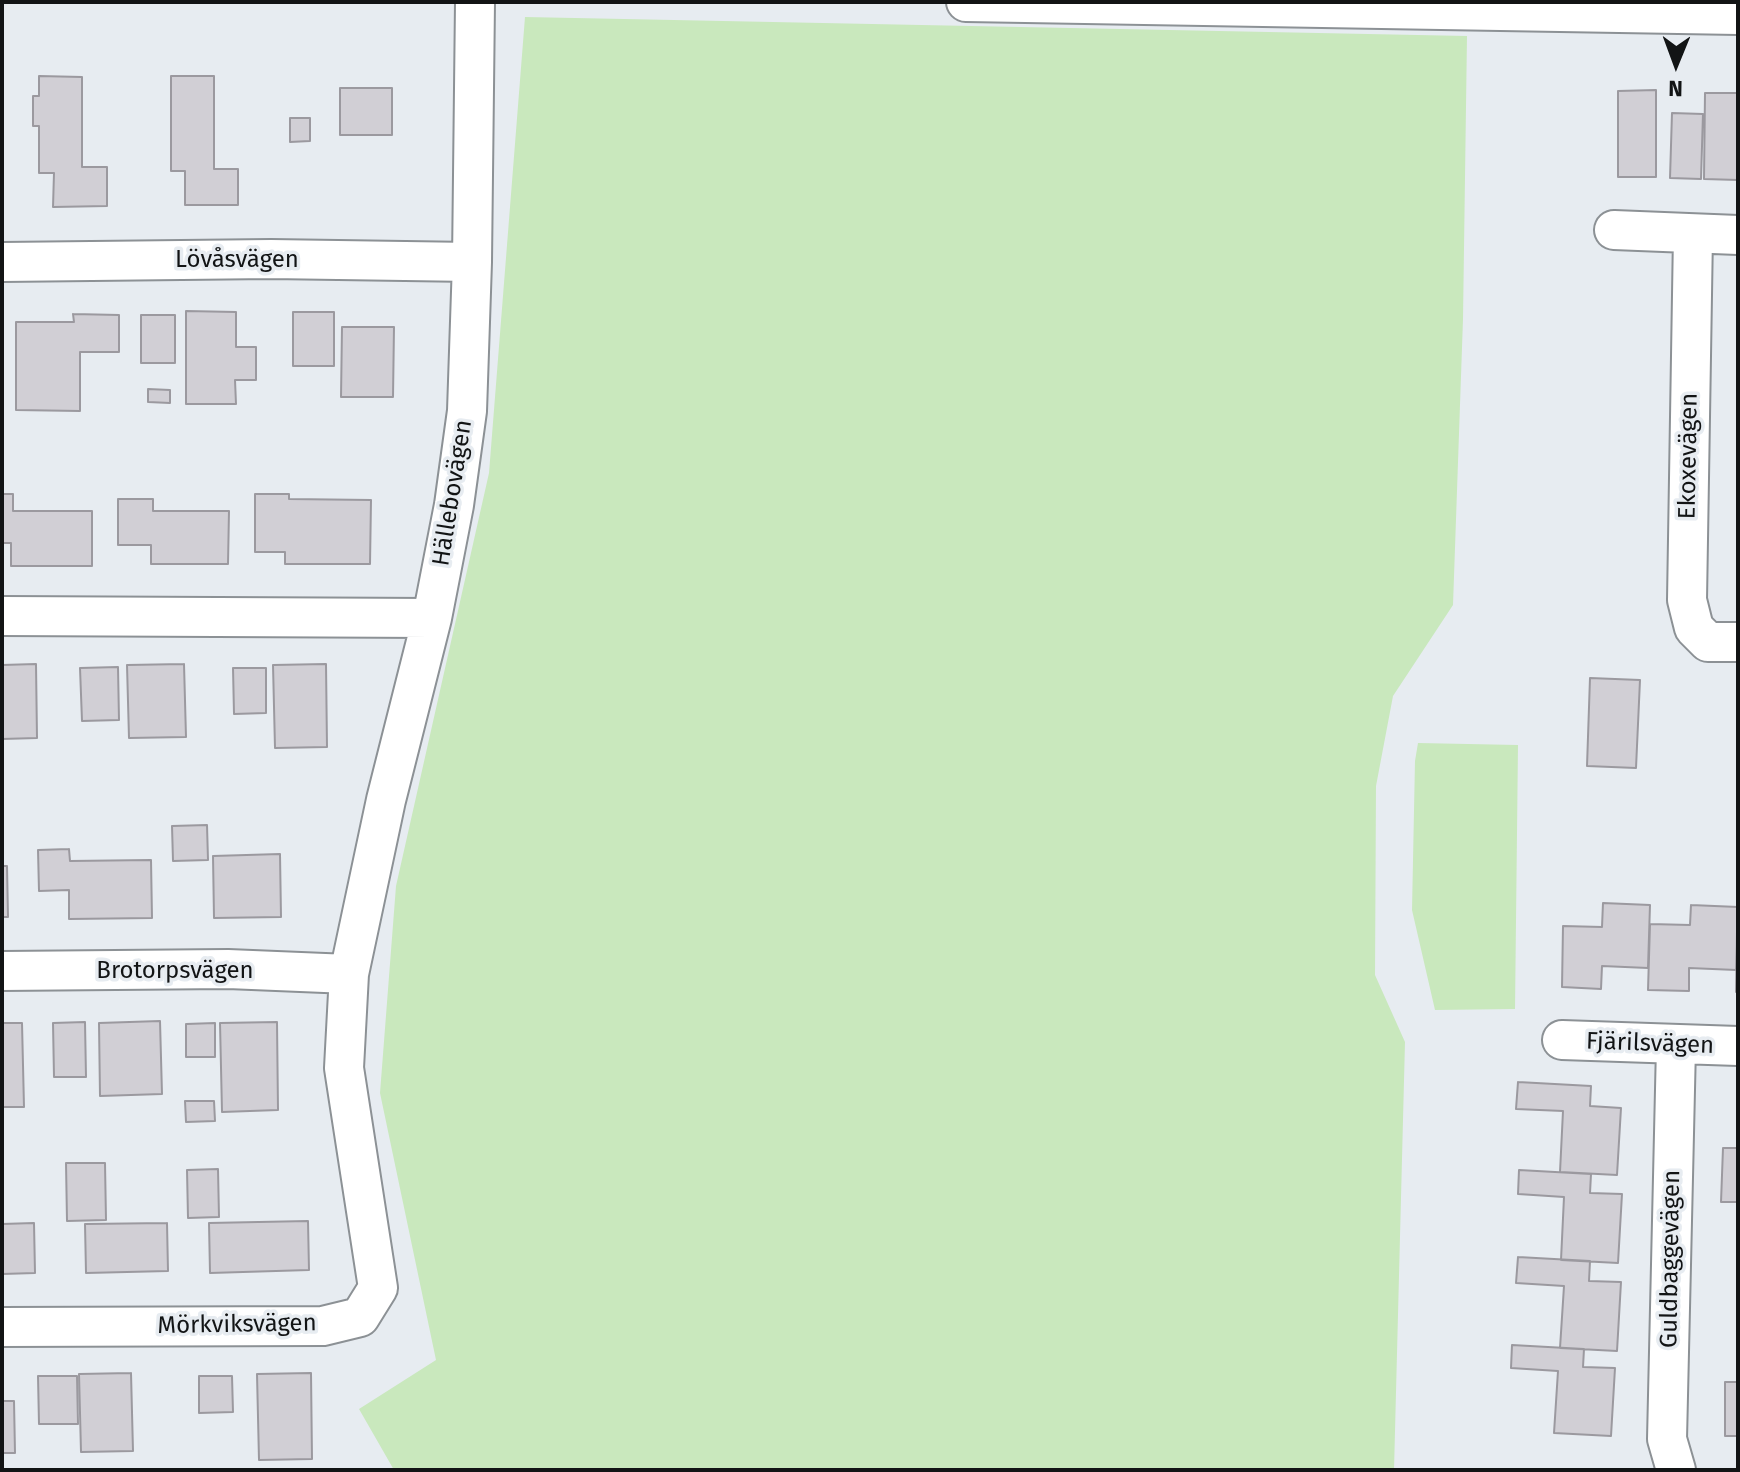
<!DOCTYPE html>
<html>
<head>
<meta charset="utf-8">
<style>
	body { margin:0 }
	#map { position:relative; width:1740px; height:1472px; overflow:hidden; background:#e7ecf1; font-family:"Fira Sans",sans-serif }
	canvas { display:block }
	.frame { position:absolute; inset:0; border:4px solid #121415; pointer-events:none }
	.north { position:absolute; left:1636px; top:24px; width:80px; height:80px; -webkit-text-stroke:6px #e7ecf1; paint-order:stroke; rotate:181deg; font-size:22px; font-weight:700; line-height:32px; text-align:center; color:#121415 }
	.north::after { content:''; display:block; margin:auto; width:28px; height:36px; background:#121415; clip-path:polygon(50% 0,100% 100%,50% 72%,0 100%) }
</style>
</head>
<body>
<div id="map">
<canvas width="1740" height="1472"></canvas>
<div class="frame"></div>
<div class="north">N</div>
</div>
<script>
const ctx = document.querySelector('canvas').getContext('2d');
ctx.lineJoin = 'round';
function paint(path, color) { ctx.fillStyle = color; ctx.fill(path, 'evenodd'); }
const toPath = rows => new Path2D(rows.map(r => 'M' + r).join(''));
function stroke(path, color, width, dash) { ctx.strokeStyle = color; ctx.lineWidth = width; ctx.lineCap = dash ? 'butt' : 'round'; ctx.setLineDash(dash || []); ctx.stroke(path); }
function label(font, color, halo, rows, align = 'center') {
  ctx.font = font + ' "Fira Sans",sans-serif'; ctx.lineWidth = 7; ctx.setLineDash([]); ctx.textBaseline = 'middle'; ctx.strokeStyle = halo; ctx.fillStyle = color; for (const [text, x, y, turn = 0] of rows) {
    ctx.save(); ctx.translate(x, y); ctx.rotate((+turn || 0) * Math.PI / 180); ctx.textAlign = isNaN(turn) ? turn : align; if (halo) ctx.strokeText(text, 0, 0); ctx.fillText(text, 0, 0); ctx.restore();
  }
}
paint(toPath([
	[525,17,1467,36,1463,319,1453,605,1393,696,1376,786,1375,975,1405,1042,1394,1470,394,1470,359,1409,436,1360,380,1093,396,886,489,473],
	[1418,743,1518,745,1515,1009,1435,1010,1412,910,1415,761]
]), '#c9e8bd');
const building = toPath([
	[39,76,82,77,82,167,107,167,107,206,53,207,54,173,39,173,39,126,33,126,33,96,39,96,39,76],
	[171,76,214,76,214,169,238,169,238,205,185,205,185,171,171,171,171,76],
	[340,88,392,88,392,135,340,135,340,88],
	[1656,90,1656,177,1618,177,1618,91,1656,90],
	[1705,93,1738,93,1738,180,1704,179,1705,93],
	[1672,113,1703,114,1701,179,1670,178,1672,113],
	[290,118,310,118,310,141,290,142,290,118],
	[186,311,236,312,236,347,256,347,256,380,235,380,236,404,186,404,186,311],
	[293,312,334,312,334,366,293,366,293,312],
	[73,314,119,315,119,352,80,352,80,411,16,410,16,322,74,322,73,314],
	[141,315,175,315,175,363,141,363,141,315],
	[342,327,394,327,393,397,341,397,342,327],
	[148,389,170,390,170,403,148,402,148,389],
	[2,494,13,494,13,511,92,511,92,566,11,566,11,543,2,543,2,494],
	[255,494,289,494,289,499,371,500,370,564,285,564,285,552,255,552,255,494],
	[118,499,153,499,153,511,229,511,228,564,151,564,151,545,118,545,118,499],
	[36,664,37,738,2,739,2,665,36,664],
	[184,664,186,737,129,738,127,665,184,664],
	[326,664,327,747,275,748,273,665,326,664],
	[118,667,119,720,82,721,80,668,118,667],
	[233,668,266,668,266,713,234,714,233,668],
	[1590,678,1640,680,1636,768,1587,766,1590,678],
	[207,825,208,860,173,861,172,826,207,825],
	[69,849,70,861,151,860,152,918,69,919,69,890,39,891,38,850,69,849],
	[280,854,281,917,214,918,213,856,280,854],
	[2,866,7,866,8,917,2,917,2,866],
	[1603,903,1650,905,1648,968,1602,966,1601,989,1562,987,1563,926,1602,927,1603,903],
	[1691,905,1738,907,1736,970,1689,968,1689,991,1648,990,1650,924,1690,925,1691,905],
	[1737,931,1738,931,1738,992,1736,992,1737,931],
	[160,1021,162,1094,100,1096,99,1023,160,1021],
	[85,1022,86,1077,54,1077,53,1023,85,1022],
	[277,1022,278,1110,222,1112,220,1023,277,1022],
	[2,1023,22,1023,24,1107,2,1107,2,1023],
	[215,1023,215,1057,186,1057,186,1024,215,1023],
	[1518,1082,1591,1086,1590,1106,1621,1108,1617,1175,1560,1172,1563,1111,1516,1109,1518,1082],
	[185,1101,214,1101,215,1121,186,1122,185,1101],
	[1723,1148,1738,1148,1738,1202,1721,1202,1723,1148],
	[66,1163,105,1163,106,1220,67,1221,66,1163],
	[218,1169,219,1217,188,1218,187,1170,218,1169],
	[1519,1170,1591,1174,1590,1193,1622,1194,1618,1263,1561,1260,1564,1197,1518,1194,1519,1170],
	[308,1221,309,1270,210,1273,209,1223,308,1221],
	[34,1223,35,1273,2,1274,2,1224,34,1223],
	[167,1223,168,1271,86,1273,85,1224,167,1223],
	[1518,1257,1590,1261,1589,1281,1621,1282,1617,1351,1560,1348,1564,1286,1516,1283,1518,1257],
	[1512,1345,1584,1349,1583,1367,1615,1368,1611,1436,1554,1433,1558,1371,1511,1368,1512,1345],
	[131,1373,133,1451,81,1452,79,1374,131,1373],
	[311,1373,312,1459,259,1460,257,1374,311,1373],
	[38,1376,77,1376,78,1424,39,1424,38,1376],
	[199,1376,232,1376,233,1412,199,1413,199,1376],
	[1725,1382,1738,1382,1738,1436,1725,1436,1725,1382],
	[2,1401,14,1401,15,1453,2,1453,2,1401]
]);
paint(building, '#d1cfd5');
stroke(building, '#9b999f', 2);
const minor = toPath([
	[966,2,1738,15],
	[1614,230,1738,235],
	[1693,234,1687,600,1694,628,1708,642,1738,642],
	[2,262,271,259,472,262],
	[2,616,432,618],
	[2,971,228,969,349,974],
	[1562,1040,1738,1046],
	[2,1327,323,1326,360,1317,378,1288,344,1068,349,974,386,800,432,618,454,505,467,411,472,262,475,2],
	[1676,1470,1667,1439,1676,1046]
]);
stroke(minor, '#8c9195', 42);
stroke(minor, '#fff', 38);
label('24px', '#121415', '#e7ecf1', [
	["Lövåsvägen",237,260],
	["Ekoxevägen",1689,456,-89],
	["Hällebovägen",453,493,-81],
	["Brotorpsvägen",175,971],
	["Fjärilsvägen",1650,1044,2],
	["Guldbaggevägen",1671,1259,-89],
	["Mörkviksvägen",237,1325,-1]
]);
</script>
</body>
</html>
